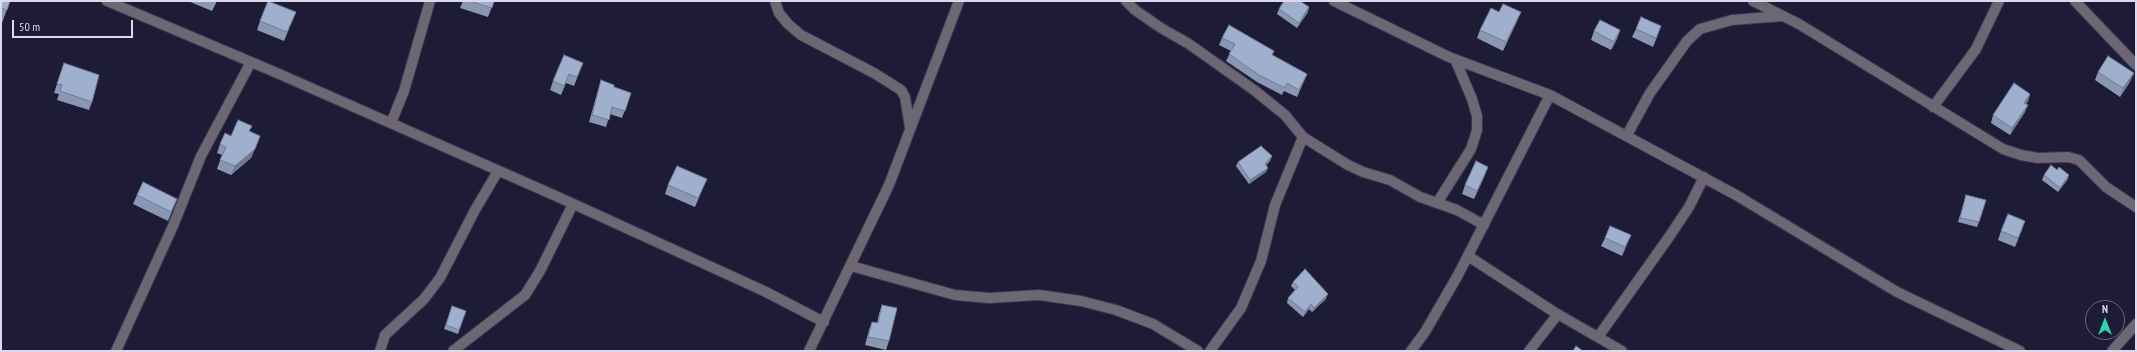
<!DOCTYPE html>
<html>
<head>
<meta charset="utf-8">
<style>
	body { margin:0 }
	#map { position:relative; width:2137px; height:352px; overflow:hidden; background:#1d1b35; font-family:"PT Sans Narrow",sans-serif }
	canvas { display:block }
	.frame { position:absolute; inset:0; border:2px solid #dadaec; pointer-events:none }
	.north { position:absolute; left:2085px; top:300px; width:40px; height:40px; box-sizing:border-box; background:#1d1b35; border:1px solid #69677e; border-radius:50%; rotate:0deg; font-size:11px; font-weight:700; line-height:16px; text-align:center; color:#dadaec }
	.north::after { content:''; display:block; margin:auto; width:14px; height:18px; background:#2fd4aa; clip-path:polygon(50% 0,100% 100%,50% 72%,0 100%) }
	.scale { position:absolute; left:12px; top:20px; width:121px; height:18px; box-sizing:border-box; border:2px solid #dadaec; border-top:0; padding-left:5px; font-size:12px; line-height:14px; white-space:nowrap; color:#dadaec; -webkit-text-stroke:3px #1d1b35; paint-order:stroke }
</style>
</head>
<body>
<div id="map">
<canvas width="2137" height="352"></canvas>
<div class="frame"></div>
<div class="north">N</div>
<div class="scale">50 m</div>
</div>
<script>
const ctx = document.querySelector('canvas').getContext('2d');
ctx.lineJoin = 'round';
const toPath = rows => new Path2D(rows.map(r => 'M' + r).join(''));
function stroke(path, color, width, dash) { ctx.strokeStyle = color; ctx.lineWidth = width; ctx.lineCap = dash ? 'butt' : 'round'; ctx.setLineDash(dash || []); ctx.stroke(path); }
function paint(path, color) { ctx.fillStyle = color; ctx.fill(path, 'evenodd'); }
const minor = toPath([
	[107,1,277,73,556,196,764,291,824,322],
	[775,1,779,13,788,24,801,35,874,73,901,90,905,97,910,128],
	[1126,1,1135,10,1161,28,1189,44,1254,90,1285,115,1303,137,1348,165,1363,172,1390,180,1420,197,1457,210,1484,225],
	[1334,1,1449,57,1550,95,1736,195,1897,292,2020,351],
	[1753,1,1799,24,2003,149,2021,155,2038,158,2068,157,2079,160,2106,187,2136,207],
	[2075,1,2136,65],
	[1933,107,1976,49,1999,1],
	[391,123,404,91,430,1],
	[1627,135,1650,93,1687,41,1700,29,1732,20,1783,16],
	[1437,203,1471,149,1477,130,1477,116,1472,99,1455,59],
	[1468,256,1554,312,1622,351],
	[851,266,955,295,989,298,1039,295,1081,301,1116,310,1153,324,1198,351],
	[1598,337,1669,237,1689,207,1704,177],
	[116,351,173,226,201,156,251,62],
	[380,351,385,335,424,299,440,278,475,210,498,171],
	[453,351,525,295,540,271,573,204],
	[809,351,889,185,959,1],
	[1210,351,1241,308,1261,261,1275,205,1303,137],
	[1411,351,1425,332,1458,275,1550,95],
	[1529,351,1558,314],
	[2112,351,2136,324]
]);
stroke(minor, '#37364f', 12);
stroke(minor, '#6d6774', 10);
paint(toPath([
	[1,1,10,1,2,23,1,22],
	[188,1,217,1,212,11],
	[463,1,494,1,488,17,460,8],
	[1279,9,1308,12,1297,28,1277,14],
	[296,12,284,41,257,30,260,21],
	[1517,21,1503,51,1477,38,1480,30],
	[1661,26,1653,47,1632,37,1636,29],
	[1620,30,1617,39,1611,50,1591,40,1594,31],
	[1222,38,1273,55,1307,74,1304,81,1297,97,1284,91,1282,95,1257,82,1226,61,1231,51,1219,45],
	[64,63,92,102,89,110,57,100,59,94,54,93],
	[583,63,574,86,566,83,561,95,550,90,553,81],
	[2098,72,2130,82,2120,97,2095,80],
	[601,80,614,87,631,93,622,118,610,114,606,127,589,122],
	[2030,94,2028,101,2026,104,2025,112,2010,135,1991,123,1993,115],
	[250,132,260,136,251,158,231,175,217,169,222,155,217,153,220,144,231,136],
	[1272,156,1270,161,1266,166,1266,172,1249,184,1236,166,1238,162],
	[1485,175,1474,199,1462,194,1465,185],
	[2044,175,2068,179,2058,192,2042,180],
	[668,185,703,188,695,207,665,194],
	[137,195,177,199,168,221,133,204],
	[1966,195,1979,222,1977,227,1958,222],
	[2022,230,2015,247,1998,240,2001,231],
	[1631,235,1622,256,1601,246,1605,238],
	[1293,282,1326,299,1312,312,1309,309,1303,317,1287,303,1288,298,1295,290,1291,286],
	[882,305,889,341,886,350,865,345,869,330,872,322,877,323,879,314],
	[452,306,466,311,458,334,444,329]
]), '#8997b2');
paint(toPath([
	[1309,7,1308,12,1297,28,1299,23],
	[1521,12,1517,21,1503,51,1506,42],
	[1661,26,1658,35,1653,47,1656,38],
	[1620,30,1617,39,1611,50,1614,42],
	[2134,73,2130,82,2120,97,2123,88],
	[1307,74,1304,81,1297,97,1299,90],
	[2030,94,2028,101,2021,110,2024,103],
	[2028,105,2025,112,2010,135,2012,128],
	[260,136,251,158,231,175,235,166],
	[1272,156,1270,161,1263,169,1265,164],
	[1488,167,1485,175,1474,199,1477,191],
	[1268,168,1266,172,1249,184,1250,180],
	[2069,175,2068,179,2058,192,2060,188],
	[707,179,703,188,695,207,698,198],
	[1631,235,1627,244,1622,256,1625,247],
	[1328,294,1326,299,1312,312,1314,308],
	[1311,304,1309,309,1303,317,1305,312]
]), '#6f7b91');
const building = toPath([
	[1,1,10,1,7,10,1,8,1,1],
	[268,1,296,12,287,32,260,21,268,1],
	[470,1,494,1,492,8,470,1],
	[1284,1,1300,1,1309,7,1299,23,1279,9,1284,1],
	[1503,4,1521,12,1506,42,1480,30,1491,8,1499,12,1503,4],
	[1641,17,1661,26,1656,38,1636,29,1641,17],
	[1600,20,1620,30,1614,42,1594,31,1600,20],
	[1229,25,1274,51,1272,55,1307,74,1299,90,1287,83,1285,88,1259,75,1229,54,1235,44,1222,38,1229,25],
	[564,55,583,63,577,77,569,74,564,86,553,81,564,55],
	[2108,56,2134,73,2123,88,2098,72,2108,56],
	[64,63,99,75,92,102,60,91,62,85,57,84,64,63],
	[601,80,614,85,614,87,631,93,625,111,612,107,609,120,592,115,601,80],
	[2014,83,2030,94,2024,103,2028,105,2012,128,1993,115,2014,83],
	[238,120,252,126,249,131,260,136,255,149,235,166,220,160,226,147,220,144,225,133,231,136,238,120],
	[1261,146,1272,156,1265,164,1268,168,1250,180,1238,162,1261,146],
	[1476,161,1488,167,1477,191,1465,185,1476,161],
	[2051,165,2057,170,2059,167,2069,175,2060,188,2044,175,2051,165],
	[677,166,707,179,698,198,668,185,677,166],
	[143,182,177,199,171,212,137,195,143,182],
	[1966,195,1986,200,1979,222,1960,218,1966,195],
	[2008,214,2025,221,2018,238,2001,231,2008,214],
	[1610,226,1631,235,1625,247,1605,238,1610,226],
	[1305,269,1328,294,1314,308,1311,304,1305,312,1288,298,1298,287,1293,282,1305,269],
	[882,305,897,308,889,341,868,337,872,322,878,323,882,305],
	[452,306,466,311,459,330,446,325,452,306],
	[1576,346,1583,351,1573,351,1576,346]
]);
paint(building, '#9fb0cf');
stroke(building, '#6f7b91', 1);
</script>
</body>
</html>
